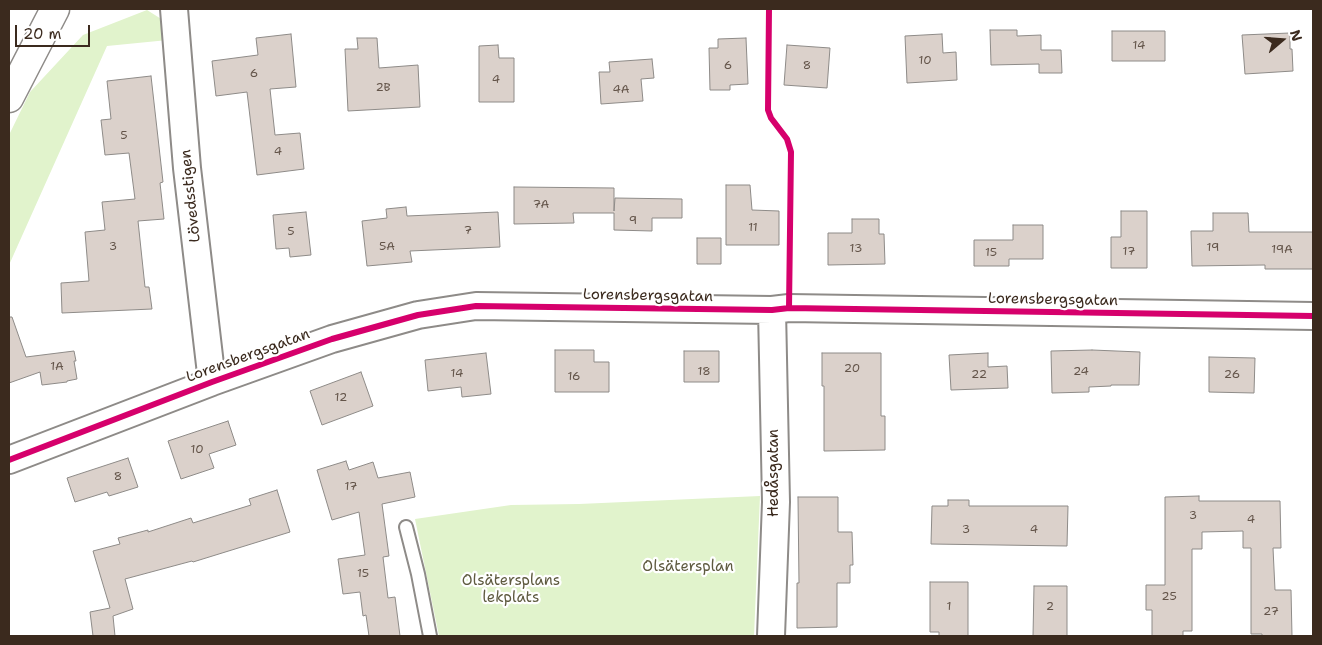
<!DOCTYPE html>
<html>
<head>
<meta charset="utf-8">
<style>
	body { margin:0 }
	#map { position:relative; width:1322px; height:645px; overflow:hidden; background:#fff; font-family:"Shantell Sans",sans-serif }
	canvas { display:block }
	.frame { position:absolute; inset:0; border:10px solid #3b2a1e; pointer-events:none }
	.north { position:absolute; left:1257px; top:15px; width:50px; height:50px; -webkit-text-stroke:4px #fff; paint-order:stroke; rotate:72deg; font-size:14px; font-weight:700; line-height:20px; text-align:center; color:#3b2a1e }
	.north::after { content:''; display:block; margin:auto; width:18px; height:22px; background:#3b2a1e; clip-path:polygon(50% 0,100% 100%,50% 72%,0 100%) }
	.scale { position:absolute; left:15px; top:25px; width:75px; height:22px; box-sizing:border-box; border:2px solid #3b2a1e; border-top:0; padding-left:6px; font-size:15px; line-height:18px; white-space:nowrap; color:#3b2a1e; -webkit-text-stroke:4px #fff; paint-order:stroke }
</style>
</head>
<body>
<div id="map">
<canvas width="1322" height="645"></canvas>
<div class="frame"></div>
<div class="north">N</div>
<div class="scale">20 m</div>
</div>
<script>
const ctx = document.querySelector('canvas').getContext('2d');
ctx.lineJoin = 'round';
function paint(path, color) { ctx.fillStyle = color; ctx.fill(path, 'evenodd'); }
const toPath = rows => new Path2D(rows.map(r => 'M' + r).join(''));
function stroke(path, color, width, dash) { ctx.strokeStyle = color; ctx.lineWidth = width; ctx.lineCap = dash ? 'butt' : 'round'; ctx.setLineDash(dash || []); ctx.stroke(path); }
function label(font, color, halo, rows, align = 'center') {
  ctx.font = font + ' "Shantell Sans",sans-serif'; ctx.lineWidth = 4.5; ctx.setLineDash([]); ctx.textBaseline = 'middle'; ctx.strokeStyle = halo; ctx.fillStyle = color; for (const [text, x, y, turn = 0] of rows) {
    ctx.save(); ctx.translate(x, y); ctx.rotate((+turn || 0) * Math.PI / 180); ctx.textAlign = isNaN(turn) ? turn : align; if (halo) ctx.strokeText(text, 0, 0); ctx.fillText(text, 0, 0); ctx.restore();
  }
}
paint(toPath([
	[147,10,166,22,168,40,107,46,9,265,9,135,30,92,83,35],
	[760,496,754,636,439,636,415,519,511,505,579,504]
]), '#e1f3cc');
const building = toPath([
	[990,30,1017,30,1017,36,1041,35,1041,50,1061,50,1062,73,1039,73,1039,64,991,65,990,30],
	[1112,31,1165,31,1165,61,1112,61,1112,31],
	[1290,33,1290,49,1292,49,1293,71,1245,74,1242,35,1290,33],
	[291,34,296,87,270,89,275,135,300,133,304,169,257,175,247,92,216,96,212,61,258,55,256,38,291,34],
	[942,34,943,53,956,52,957,80,907,83,905,36,942,34],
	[357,38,377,38,379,68,418,65,420,107,348,111,345,49,358,49,357,38],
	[746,38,748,84,730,85,730,90,710,90,709,48,718,48,718,39,746,38],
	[498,45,499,58,514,58,514,102,479,102,479,46,498,45],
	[787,45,830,48,827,88,784,85,787,45],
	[652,59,654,78,641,79,643,101,601,104,599,72,610,72,609,62,652,59],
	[151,76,163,182,160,183,164,219,138,221,145,287,149,287,152,309,62,313,61,283,89,281,85,232,105,230,102,202,135,199,129,153,105,155,101,120,111,119,107,81,151,76],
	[726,185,750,185,752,210,779,211,779,245,726,245,726,185],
	[514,187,614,188,614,211,615,198,682,199,682,218,652,218,652,231,614,230,614,213,573,213,574,223,514,224,514,187],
	[406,207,407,216,498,212,500,247,410,251,412,262,367,266,362,221,387,218,386,209,406,207],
	[1121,211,1147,211,1147,268,1111,268,1111,237,1121,237,1121,211],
	[306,212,311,255,290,257,289,248,276,249,273,215,306,212],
	[1213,213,1248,213,1249,232,1313,232,1313,269,1265,269,1265,265,1192,266,1191,231,1213,231,1213,213],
	[852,219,879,219,879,234,884,234,885,264,828,265,828,233,852,233,852,219],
	[1013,225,1043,225,1043,259,1009,259,1009,266,974,266,974,240,1013,240,1013,225],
	[697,238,721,238,721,264,697,264,697,238],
	[9,317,12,317,26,357,74,351,76,361,74,361,77,379,67,381,67,382,42,385,40,372,9,383,9,317],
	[555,350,594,350,594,362,609,362,609,392,555,392,555,350],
	[1092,350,1140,352,1139,385,1111,385,1111,386,1089,387,1089,392,1052,393,1051,351,1092,350],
	[684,351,719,351,719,382,684,382,684,351],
	[486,353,491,394,462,397,461,387,428,391,425,360,486,353],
	[822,353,881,353,881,416,885,416,885,450,824,451,824,386,822,386,822,353],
	[988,353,988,367,1007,366,1008,388,951,390,949,355,988,353],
	[1209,357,1255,358,1254,393,1209,392,1209,357],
	[361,372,373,406,322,425,310,391,361,372],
	[228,421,236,445,209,454,214,468,181,479,168,441,228,421],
	[128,458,138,487,109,496,107,492,75,502,67,478,128,458],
	[346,461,349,470,373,462,378,478,410,472,415,497,382,504,389,556,383,557,388,598,395,597,400,636,369,636,366,615,363,616,360,592,343,594,338,559,365,555,359,512,332,520,317,470,346,461],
	[277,490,290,532,193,562,192,561,125,579,133,609,113,616,115,636,93,636,90,612,110,608,93,551,120,544,118,538,148,530,148,532,191,518,193,523,251,505,249,499,277,490],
	[1199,496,1199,501,1280,501,1281,548,1273,548,1275,590,1291,590,1292,636,1262,636,1262,634,1251,634,1251,548,1243,548,1243,531,1202,532,1202,549,1192,549,1192,631,1183,631,1183,636,1152,636,1152,610,1146,610,1146,585,1165,585,1165,497,1199,496],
	[798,497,838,497,838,532,852,532,853,565,850,565,850,583,837,583,837,627,797,628,797,583,799,583,798,497],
	[948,500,969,500,969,506,1068,506,1067,546,931,544,932,506,948,506,948,500],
	[930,582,968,582,968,636,939,636,939,632,930,632,930,582],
	[1034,586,1067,586,1067,636,1033,636,1034,586]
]);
paint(building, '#dbd1cb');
stroke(building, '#8e8b88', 1);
const lane = toPath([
	[406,527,418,574,430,636]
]);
const street = toPath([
	[174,9,187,168,212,382],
	[9,460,212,382,332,339,418,315,476,306,772,310,789,308,1313,316],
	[771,636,776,502,772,310]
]);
const secondary = toPath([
	[9,98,55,9]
]);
stroke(lane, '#8e8b88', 16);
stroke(street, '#8e8b88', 30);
stroke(secondary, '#8e8b88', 31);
stroke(lane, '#fff', 12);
stroke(street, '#fff', 26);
stroke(secondary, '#fff', 28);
stroke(toPath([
	[769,9,768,110,771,118,787,139,791,152,789,308],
	[9,460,212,382,332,339,418,315,476,306,772,310,789,308,1313,316]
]), '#d6006c', 6);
label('12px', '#635449', null, [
	["14",1139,46],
	["10",925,61],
	["6",728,66],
	["8",807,66],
	["6",254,74],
	["4",496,80],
	["2B",383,88],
	["4A",621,90],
	["5",124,136],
	["4",278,152],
	["7A",541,205],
	["9",633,221],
	["11",753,228],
	["7",468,231],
	["5",291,232],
	["3",113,247],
	["5A",387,247],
	["19",1213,248],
	["13",856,249],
	["19A",1282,250],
	["17",1129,252],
	["15",991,253],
	["1A",57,367],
	["20",852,369],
	["18",704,372],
	["24",1081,372],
	["14",457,374],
	["22",979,375],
	["26",1232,375],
	["16",574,377],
	["12",341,398],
	["10",197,450],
	["8",118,477],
	["17",351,487],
	["3",1193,516],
	["4",1251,520],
	["3",966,530],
	["4",1034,530],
	["15",363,574],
	["25",1169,597],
	["1",949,607],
	["2",1050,607],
	["27",1271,612]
]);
label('15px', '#3b2a1e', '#fff', [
	["Lövedsstigen",191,196,-96],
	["Lorensbergsgatan",648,296,1],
	["Lorensbergsgatan",1053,300,1],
	["Lorensbergsgatan",248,356,-20],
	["Hedåsgatan",774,473,-90]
]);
label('15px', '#5e5a3f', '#fff', [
	["Olsätersplan",688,567],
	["Olsätersplans",511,581],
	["lekplats",511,598]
]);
</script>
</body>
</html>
